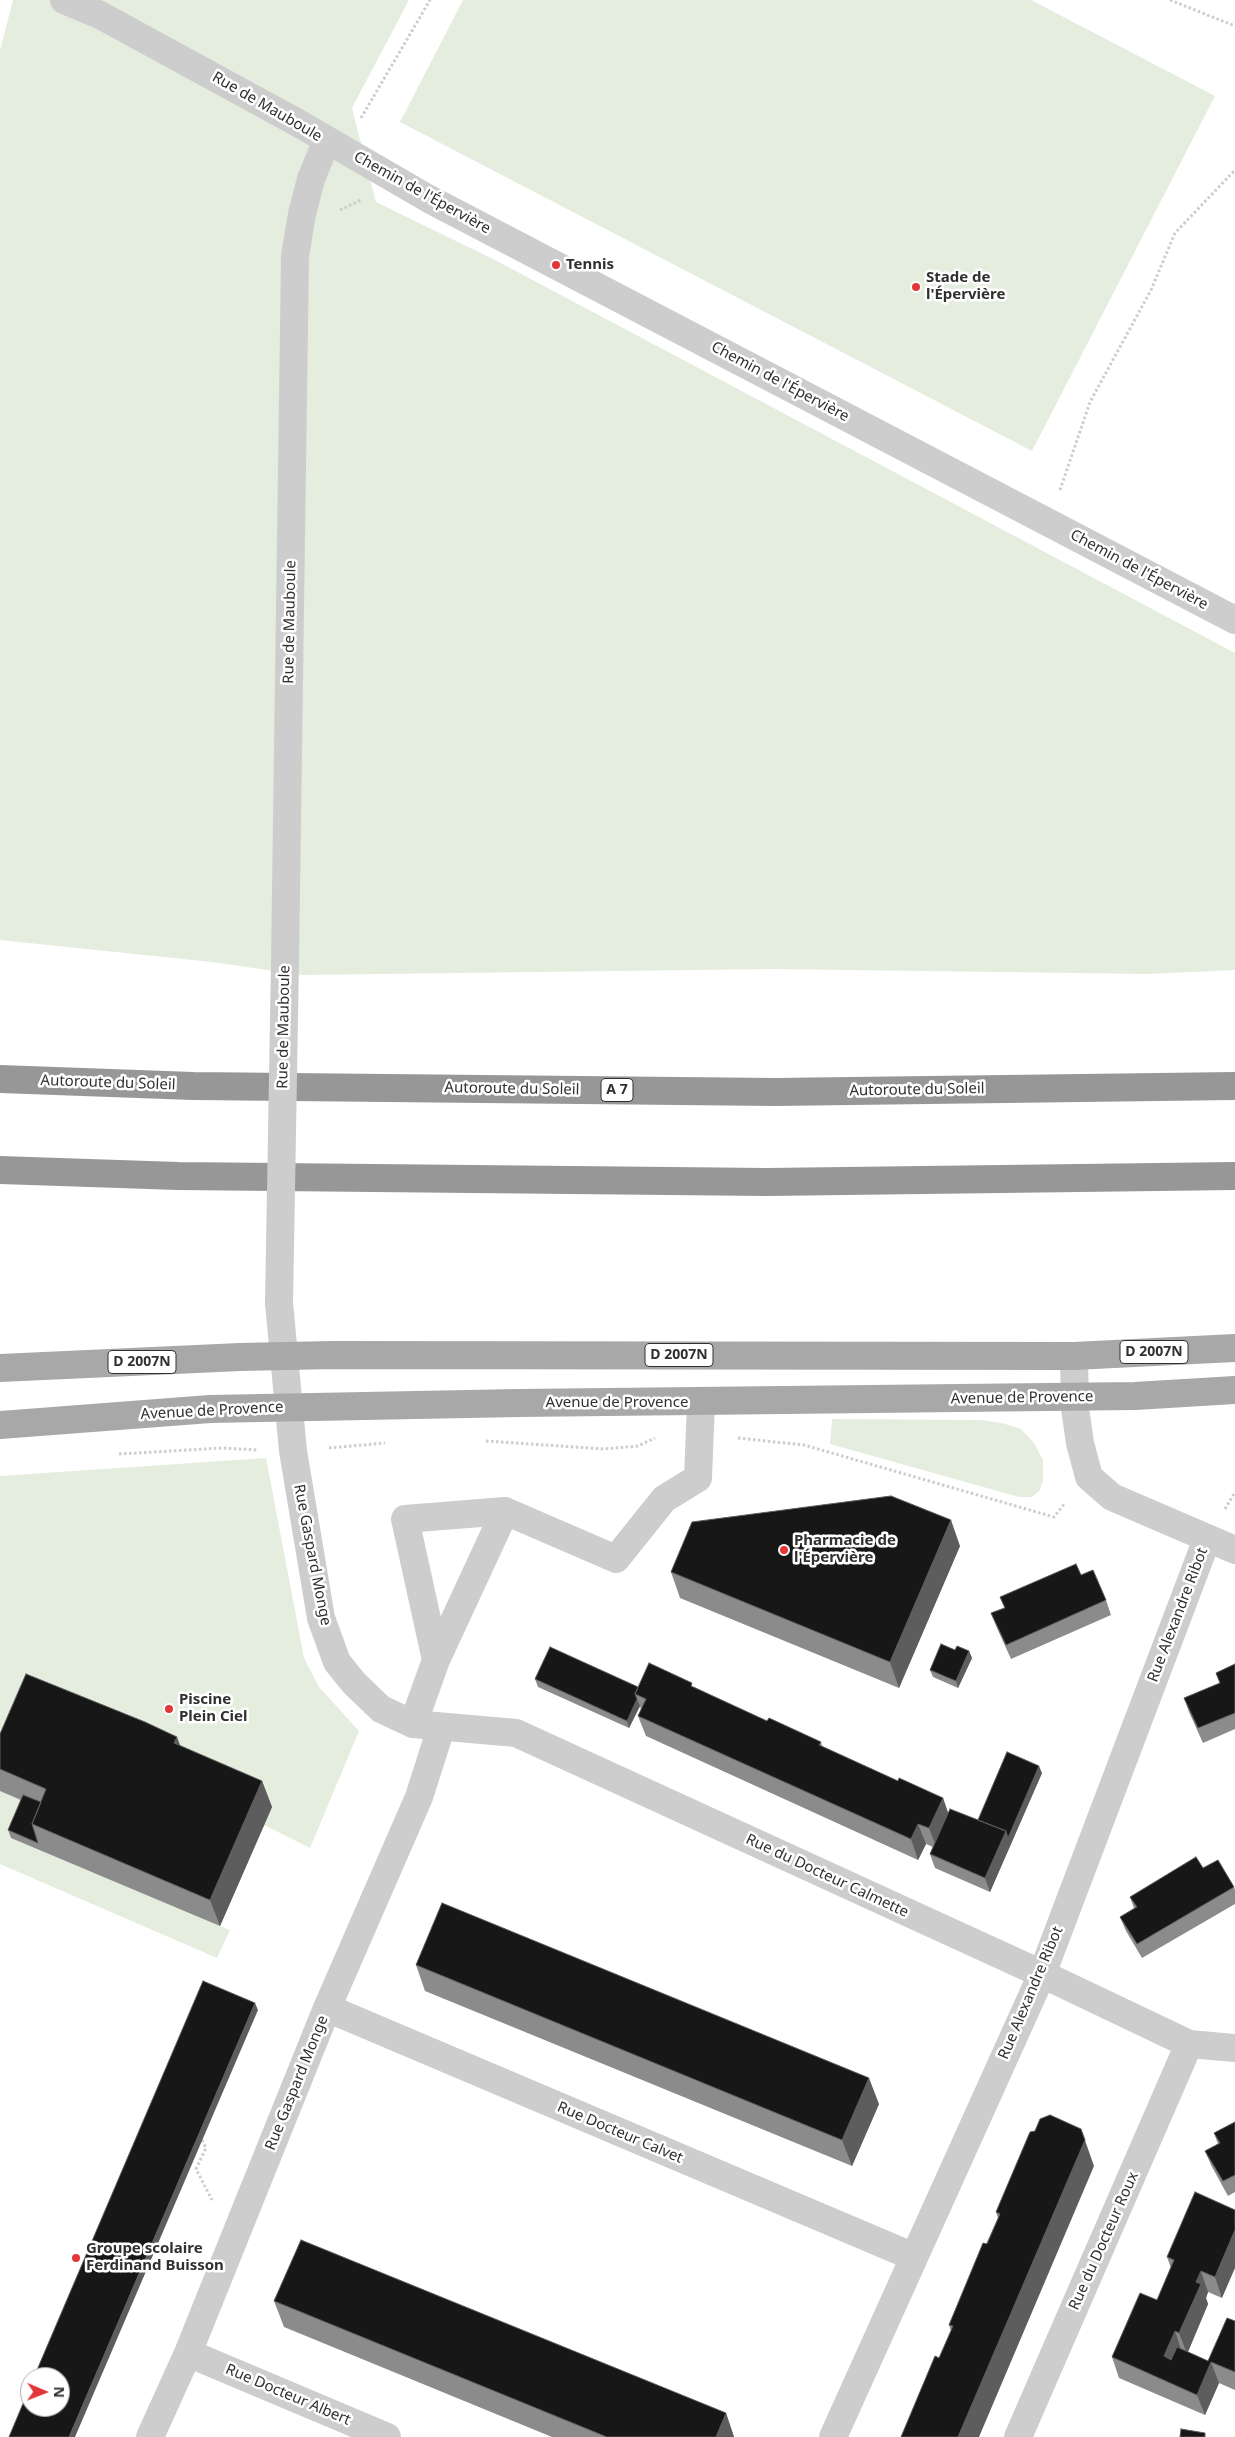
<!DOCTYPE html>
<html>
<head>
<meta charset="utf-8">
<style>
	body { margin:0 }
	#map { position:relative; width:1235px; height:2437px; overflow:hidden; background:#fff; font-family:"Noto Sans",sans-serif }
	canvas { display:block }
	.north { position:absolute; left:20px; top:2367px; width:50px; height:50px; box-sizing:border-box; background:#fff; border:1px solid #acacac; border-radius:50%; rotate:91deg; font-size:14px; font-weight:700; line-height:20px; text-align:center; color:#303030 }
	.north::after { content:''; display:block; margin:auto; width:18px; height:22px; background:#e33638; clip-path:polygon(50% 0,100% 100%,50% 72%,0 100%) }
</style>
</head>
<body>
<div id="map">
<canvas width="1235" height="2437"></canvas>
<div class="north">N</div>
</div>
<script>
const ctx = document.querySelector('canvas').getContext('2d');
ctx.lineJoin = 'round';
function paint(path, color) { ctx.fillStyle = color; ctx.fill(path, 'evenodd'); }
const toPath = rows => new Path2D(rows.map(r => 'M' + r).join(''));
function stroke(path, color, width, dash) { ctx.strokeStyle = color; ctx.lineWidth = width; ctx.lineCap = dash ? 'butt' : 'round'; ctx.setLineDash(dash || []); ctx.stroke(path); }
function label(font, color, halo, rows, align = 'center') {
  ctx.font = font + ' "Noto Sans",sans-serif'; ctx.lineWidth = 5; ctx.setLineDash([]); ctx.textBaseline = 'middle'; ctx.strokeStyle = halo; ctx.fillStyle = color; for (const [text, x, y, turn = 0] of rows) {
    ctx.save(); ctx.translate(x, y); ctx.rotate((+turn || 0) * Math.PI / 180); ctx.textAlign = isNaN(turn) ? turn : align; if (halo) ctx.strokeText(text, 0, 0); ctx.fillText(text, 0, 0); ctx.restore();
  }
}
paint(toPath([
	[13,0,409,0,352,108,376,202,495,260,1235,653,1235,970,1149,974,772,969,302,975,212,962,0,940,0,50],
	[463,0,1031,0,1215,96,1032,451,400,122],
	[832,1419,980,1420,1002,1423,1021,1429,1034,1443,1043,1460,1043,1480,1040,1490,1032,1497,1019,1497,830,1444],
	[266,1458,304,1658,319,1687,359,1731,310,1848,264,1825,220,1926,230,1930,217,1958,0,1864,0,1476]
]), '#e5eddf');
stroke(toPath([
	[1170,0,1235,26],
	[361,118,430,0],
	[340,210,361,200],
	[1060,490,1090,402,1151,290,1175,233,1235,170],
	[738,1438,804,1445,1054,1517,1065,1503],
	[486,1441,604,1449,638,1446,655,1438],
	[329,1448,385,1443],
	[119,1454,222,1448,258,1450],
	[1225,1509,1235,1492],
	[202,2140,206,2148,196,2169,212,2200]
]), '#cdcdcd', 3, [2.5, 2.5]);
stroke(toPath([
	[64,0,100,15,298,123,429,199,1235,620],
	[285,962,295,256,302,214,311,179,327,140],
	[279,1303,293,1451,321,1618,337,1662,354,1683,381,1709,413,1724,516,1733,1042,1974,1189,2044,1235,2048],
	[1074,1356,1075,1408,1080,1443,1089,1477,1112,1497,1235,1550],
	[436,1660,405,1519,505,1511,616,1559,664,1499,698,1478,701,1402],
	[413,1724,436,1660,505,1511],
	[327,2008,914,2257],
	[188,2353,387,2437],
	[150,2437,188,2353,327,2008,419,1797,441,1728],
	[833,2437,1042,1974,1207,1539],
	[1018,2437,1189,2044]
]), '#cdcdcd', 28);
stroke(toPath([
	[0,1368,240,1357,332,1355,1074,1356,1235,1348],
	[0,1425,210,1409,519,1403,1135,1396,1235,1390]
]), '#a8a8a8', 28);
stroke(toPath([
	[0,1079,193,1086,775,1092,1235,1086],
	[0,1170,178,1176,767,1182,1235,1176]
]), '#979797', 28);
stroke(toPath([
	[279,1303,285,962]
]), '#cdcdcd', 28);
paint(toPath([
	[960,1546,899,1688,680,1598,671,1572],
	[1081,1575,1106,1600,1111,1615,1011,1659,997,1628,991,1613],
	[955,1650,969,1651,972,1658,958,1688,933,1677,930,1670],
	[1235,1664,1235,1729,1203,1743,1189,1712,1184,1698,1220,1683,1216,1673],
	[535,1679,638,1687,694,1687,767,1721,821,1742,822,1746,898,1781,943,1798,948,1812,978,1820,1042,1773,990,1892,935,1868,930,1854,933,1847,926,1844,918,1860,646,1736,638,1716,641,1710,640,1706,629,1728,538,1687],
	[0,1734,180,1746,262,1781,272,1807,220,1926,11,1838,8,1830,21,1800,0,1791],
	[1203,1868,1234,1887,1235,1890,1235,1904,1142,1958,1126,1931,1120,1917,1134,1908,1130,1897],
	[416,1965,879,2104,852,2166,425,1991],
	[1235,2122,1235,2192,1228,2196,1211,2165,1205,2151,1218,2144,1214,2133],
	[1094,2166,951,2331,949,2325,998,2218,996,2212],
	[1235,2210,1222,2298,1208,2292,1206,2298,1208,2304,1188,2352,1208,2361,1235,2321,1235,2390,1219,2383,1205,2415,1119,2378,1112,2357,1157,2300,1171,2268,1167,2257],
	[274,2301,726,2413,734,2437,552,2437,284,2327]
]), '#8b8b8b');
paint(toPath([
	[951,1520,960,1546,899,1688,890,1662],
	[969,1651,972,1658,958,1688,956,1681],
	[637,1699,640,1706,629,1728,627,1721],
	[177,1737,187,1763,174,1743],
	[1039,1766,1042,1773,990,1892,985,1878,1006,1831],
	[262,1781,272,1807,220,1926,210,1900],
	[943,1798,950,1819,937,1849,929,1828],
	[918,1824,926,1844,918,1860,911,1839],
	[255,2003,258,2010,75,2437,69,2437],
	[869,2078,879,2104,852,2166,842,2140],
	[1081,2129,1094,2166,979,2437,958,2437],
	[1235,2230,1235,2268,1222,2298,1215,2277],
	[1201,2271,1208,2292,1206,2298,1208,2304,1187,2354,1179,2333,1196,2282],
	[1175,2331,1182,2352,1171,2377,1164,2356],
	[1211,2362,1219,2383,1205,2415,1197,2395],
	[726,2413,734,2437,716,2437]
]), '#5d5d5d');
const building = toPath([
	[891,1496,951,1520,890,1662,671,1572,692,1522,891,1496],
	[1076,1564,1081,1575,1093,1570,1106,1600,1006,1645,991,1613,1005,1608,1000,1597,1076,1564],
	[941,1644,955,1650,957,1646,969,1651,956,1681,930,1670,941,1644],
	[550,1647,638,1687,635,1694,637,1699,627,1721,535,1679,550,1647],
	[649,1663,692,1683,691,1686,767,1721,769,1718,821,1742,819,1745,898,1781,899,1778,943,1798,929,1828,918,1824,911,1839,638,1716,646,1699,635,1694,649,1663],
	[1235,1664,1235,1713,1198,1728,1184,1698,1220,1683,1216,1673,1235,1664],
	[26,1674,145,1722,177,1737,174,1743,262,1781,210,1900,32,1824,46,1789,0,1769,0,1734,26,1674],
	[1007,1752,1039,1766,1008,1838,1006,1831,978,1820,1007,1752],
	[23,1795,41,1802,32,1824,38,1843,8,1830,23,1795],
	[950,1809,1006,1831,985,1878,930,1854,950,1809],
	[1196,1857,1203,1868,1218,1860,1234,1887,1137,1944,1120,1917,1137,1907,1130,1897,1196,1857],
	[442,1903,869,2078,842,2140,416,1965,442,1903],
	[203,1981,255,2003,69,2437,9,2437,30,2387,30,2407,60,2407,60,2377,34,2377,203,1981],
	[1050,2115,1081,2129,1085,2140,958,2437,901,2437,935,2356,939,2358,953,2326,949,2325,983,2243,987,2244,1000,2214,996,2212,1030,2132,1035,2131,1040,2119,1050,2115],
	[1235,2122,1235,2175,1223,2181,1205,2151,1220,2143,1214,2133,1235,2122],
	[1195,2192,1235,2210,1235,2230,1215,2277,1201,2271,1196,2282,1201,2284,1179,2333,1175,2331,1164,2356,1171,2360,1177,2347,1208,2361,1227,2318,1235,2321,1235,2372,1211,2362,1197,2395,1112,2357,1140,2293,1157,2300,1174,2260,1167,2257,1195,2192],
	[301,2240,726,2413,716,2437,607,2437,274,2301,301,2240],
	[1181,2429,1205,2433,1205,2437,1180,2437,1181,2429]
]);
paint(building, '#171717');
stroke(building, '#5d5d5d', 1);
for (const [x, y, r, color] of [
	[556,265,5,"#e33638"],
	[916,287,5,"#e33638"],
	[784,1550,5,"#e33638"],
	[169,1709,5,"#e33638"],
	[76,2258,5,"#e33638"]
]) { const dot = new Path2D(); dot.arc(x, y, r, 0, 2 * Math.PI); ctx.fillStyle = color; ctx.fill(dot); stroke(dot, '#fff', 2); }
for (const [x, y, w] of [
	[617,1090,32],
	[1154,1352,68],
	[679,1355,68],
	[142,1362,68]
]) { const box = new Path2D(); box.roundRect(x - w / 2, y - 11.5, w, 23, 4); ctx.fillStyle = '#fff'; ctx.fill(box); stroke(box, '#303030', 1); }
label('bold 14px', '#303030', null, [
	["A 7",617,1090],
	["D 2007N",1154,1352],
	["D 2007N",679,1355],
	["D 2007N",142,1362]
]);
label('15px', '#303030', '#fff', [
	["Rue de Mauboule",267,107,30],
	["Chemin de l'Épervière",422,193,29],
	["Chemin de l'Épervière",780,382,28],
	["Chemin de l'Épervière",1139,570,28],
	["Rue de Mauboule",290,622,-89],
	["Rue de Mauboule",284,1027,-89],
	["Autoroute du Soleil",108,1083,2],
	["Autoroute du Soleil",512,1089,1],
	["Autoroute du Soleil",917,1090,-1],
	["Avenue de Provence",1022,1398,-1],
	["Avenue de Provence",617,1403],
	["Avenue de Provence",212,1411,-3],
	["Rue Gaspard Monge",312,1555,79],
	["Rue Alexandre Ribot",1178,1615,-69],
	["Rue du Docteur Calmette",827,1876,25],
	["Rue Alexandre Ribot",1031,1993,-67],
	["Rue Gaspard Monge",297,2083,-68],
	["Rue Docteur Calvet",620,2133,23],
	["Rue du Docteur Roux",1104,2241,-66],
	["Rue Docteur Albert",288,2395,23]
]);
label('bold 15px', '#303030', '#fff', [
	["Tennis",566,265],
	["Stade de",926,278],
	["l'Épervière",926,295],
	["Pharmacie de",794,1541],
	["l'Épervière",794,1558],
	["Piscine",179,1700],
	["Plein Ciel",179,1717],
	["Groupe scolaire",86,2249],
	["Ferdinand Buisson",86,2266]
], 'left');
</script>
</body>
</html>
